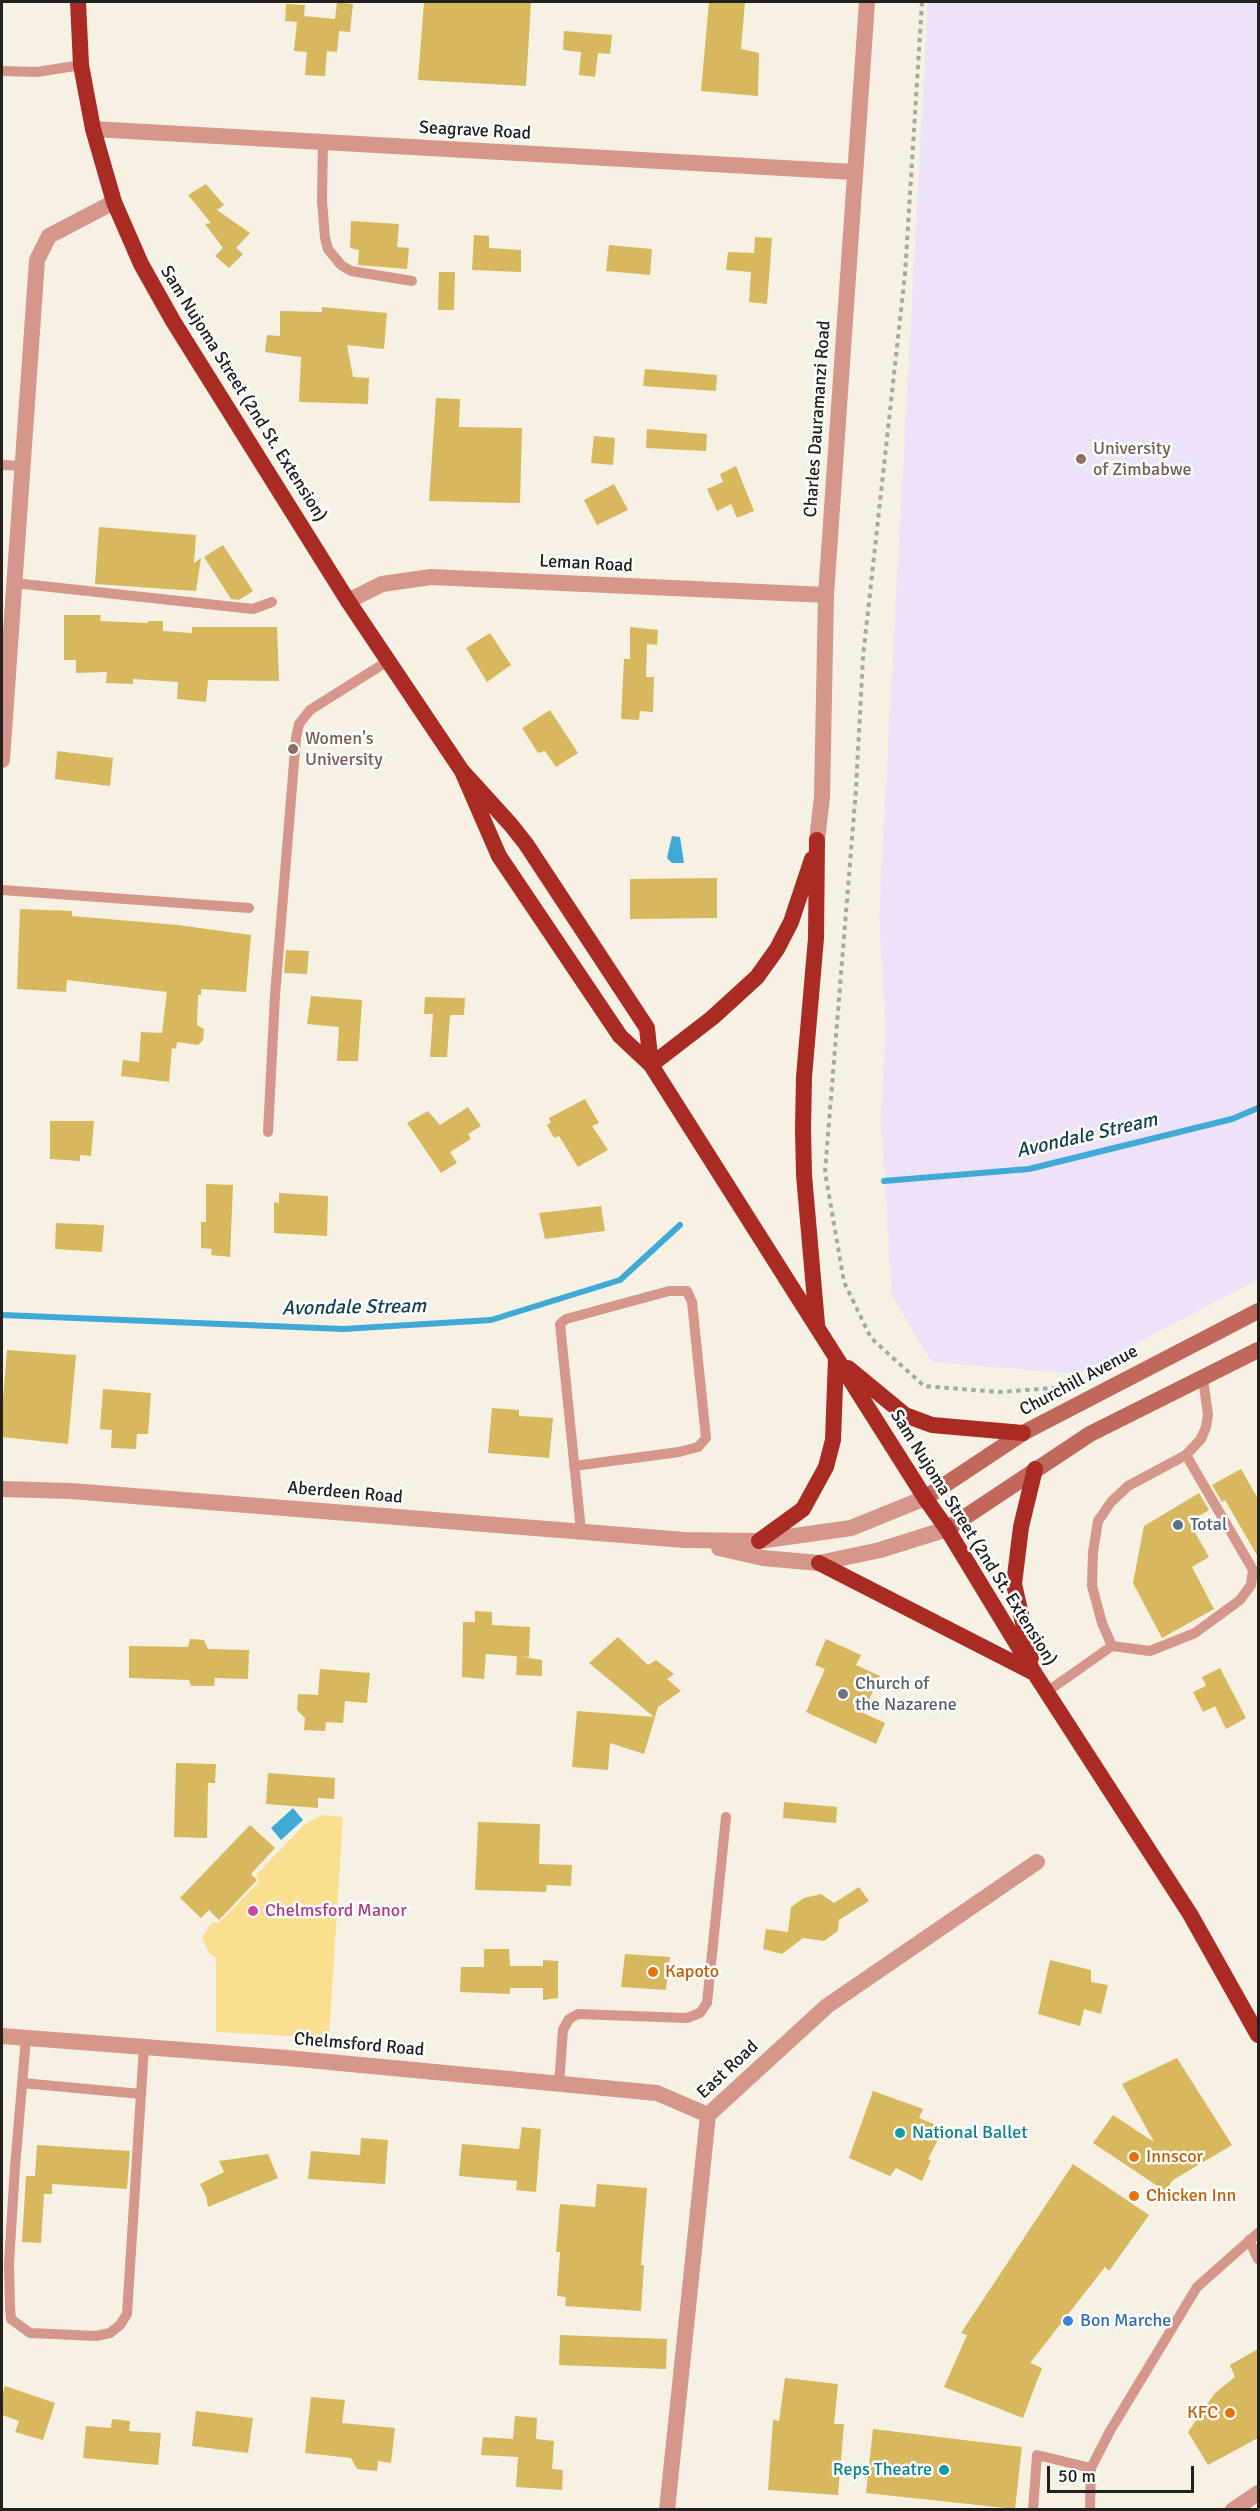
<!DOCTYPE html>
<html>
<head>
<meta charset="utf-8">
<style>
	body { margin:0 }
	#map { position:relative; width:1260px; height:2511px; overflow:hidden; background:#f6f1e3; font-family:Signika,sans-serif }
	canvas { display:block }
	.frame { position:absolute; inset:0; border:3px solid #23211c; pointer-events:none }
	.scale { position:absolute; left:1047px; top:2466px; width:147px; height:27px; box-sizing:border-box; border:3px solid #23211c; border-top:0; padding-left:8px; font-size:18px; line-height:21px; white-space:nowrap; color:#23211c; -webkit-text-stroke:4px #fefefe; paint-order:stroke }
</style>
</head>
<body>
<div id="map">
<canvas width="1260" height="2511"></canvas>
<div class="frame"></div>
<div class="scale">50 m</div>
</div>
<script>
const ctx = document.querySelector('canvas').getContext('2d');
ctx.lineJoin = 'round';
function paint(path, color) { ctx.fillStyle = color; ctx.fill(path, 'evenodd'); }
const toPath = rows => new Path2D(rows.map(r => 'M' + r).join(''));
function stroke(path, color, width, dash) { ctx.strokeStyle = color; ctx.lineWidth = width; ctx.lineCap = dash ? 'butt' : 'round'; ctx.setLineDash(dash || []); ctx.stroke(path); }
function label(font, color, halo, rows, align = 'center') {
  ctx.font = font + ' Signika,sans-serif'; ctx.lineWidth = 5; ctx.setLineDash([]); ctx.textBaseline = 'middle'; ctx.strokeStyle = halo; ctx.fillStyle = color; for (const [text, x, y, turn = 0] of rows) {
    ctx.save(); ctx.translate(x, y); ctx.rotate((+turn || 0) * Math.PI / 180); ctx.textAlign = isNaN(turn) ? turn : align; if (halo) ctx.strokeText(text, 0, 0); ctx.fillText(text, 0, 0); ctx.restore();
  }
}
paint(toPath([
	[928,2,1258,2,1258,1279,1079,1374,932,1362,892,1296,881,1119,886,1028,879,916]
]), '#ede2f7');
paint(toPath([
	[322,1815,343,1817,329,2038,216,2032,216,1958,209,1953,202,1938,211,1923,220,1922,259,1882,256,1875,282,1848,305,1824]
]), '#fbdf91');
paint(toPath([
	[672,836,680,837,684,863,672,863,667,858],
	[293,1808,303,1820,281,1840,271,1828]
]), '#41a9d6');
stroke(toPath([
	[884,1181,1029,1169,1232,1119,1258,1108],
	[2,1315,343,1329,491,1320,620,1280,680,1225]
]), '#41a9d6', 6);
paint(toPath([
	[337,2,353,4,350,32,339,31,337,52,327,51,325,76,305,75,307,52,294,51,297,22,285,21,286,4,305,5,304,16,335,19],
	[424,2,531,2,526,86,418,80],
	[709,2,745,2,741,49,759,53,758,96,701,91],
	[564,31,612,35,610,54,598,53,595,77,579,75,581,52,563,50],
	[206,184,224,205,217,210,250,233,236,248,243,254,229,268,215,256,223,248,205,224,211,223,188,195],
	[351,221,399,224,397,247,409,248,407,269,358,265,359,250,350,248],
	[474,235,489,236,489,248,521,250,521,272,472,270],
	[755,237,772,238,767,304,749,302,751,272,726,270,728,252,754,253],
	[609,245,652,249,650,275,606,271],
	[439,272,455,272,454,310,438,310],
	[322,307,387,313,384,349,347,345,353,377,369,378,368,404,299,402,301,357,265,352,267,335,280,336,280,311,322,312],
	[645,369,717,375,716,391,643,386],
	[436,398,460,399,459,427,522,428,520,503,429,501],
	[647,429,707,434,706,451,646,448],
	[594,436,615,438,613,465,591,463],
	[736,466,754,511,737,518,731,504,717,511,707,489,723,482,720,474],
	[614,484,628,510,597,525,584,500],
	[99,527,196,535,194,563,201,558,196,591,95,584],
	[223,545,253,591,239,600,231,599,204,557],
	[64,615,101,615,100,621,148,623,148,621,163,621,163,631,192,633,192,627,277,627,279,681,208,680,206,702,177,699,178,682,133,679,133,684,106,683,107,672,76,673,76,660,64,660],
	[630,627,658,630,657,645,647,644,646,677,654,677,653,712,640,711,639,720,621,719,624,659,630,659],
	[490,633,511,665,487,682,466,648],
	[550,710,578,753,556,767,545,751,538,753,522,728],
	[57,751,113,758,110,786,55,779],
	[717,878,717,918,630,919,630,879],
	[20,909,72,911,72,916,178,925,251,935,246,992,201,989,201,995,198,995,197,1025,204,1029,203,1040,198,1045,177,1042,176,1049,172,1048,169,1082,121,1076,123,1060,139,1062,141,1032,162,1033,167,992,67,980,66,992,17,989],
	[286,950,309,951,307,974,284,973],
	[311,996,362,1000,358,1061,337,1061,339,1027,307,1024],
	[425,997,465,998,464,1015,450,1015,447,1057,430,1057,433,1014,424,1014],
	[585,1099,599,1123,592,1126,608,1150,578,1167,559,1136,554,1138,547,1125,551,1122,549,1118],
	[468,1107,481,1126,468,1134,471,1139,450,1152,457,1163,441,1173,407,1123,428,1111,440,1125],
	[50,1121,94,1121,91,1156,80,1155,80,1161,50,1159],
	[206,1184,233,1185,230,1257,211,1255,212,1249,201,1248,201,1222,206,1222],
	[279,1193,328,1196,327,1236,274,1233,274,1202,279,1203],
	[601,1206,605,1231,545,1239,539,1213],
	[56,1223,104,1225,102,1252,55,1249],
	[7,1350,76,1355,68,1444,2,1437,2,1411],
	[103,1389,151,1393,148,1434,137,1434,136,1449,111,1448,112,1430,100,1429],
	[492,1408,519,1410,519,1416,553,1418,549,1458,488,1453],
	[1241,1469,1258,1499,1258,1557,1225,1500,1222,1502,1212,1485],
	[1199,1493,1209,1510,1189,1522,1209,1557,1192,1567,1214,1609,1162,1638,1133,1583,1144,1526],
	[475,1611,492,1612,492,1625,530,1627,529,1657,486,1654,484,1679,462,1677,463,1622,475,1622],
	[618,1637,648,1665,656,1660,674,1674,667,1679,681,1691,658,1707,644,1754,610,1743,608,1770,572,1767,577,1711,654,1717,589,1663],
	[190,1639,204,1640,208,1649,249,1650,248,1679,215,1678,214,1686,191,1686,189,1680,129,1678,129,1646,188,1647],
	[826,1639,861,1655,856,1665,880,1676,863,1713,885,1723,876,1744,806,1712,825,1669,815,1665],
	[517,1656,542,1660,542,1676,516,1675],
	[1220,1668,1246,1718,1226,1729,1215,1706,1203,1712,1193,1692,1206,1686,1202,1677],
	[320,1669,370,1673,367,1703,345,1701,343,1723,326,1722,325,1731,304,1730,305,1718,297,1710,298,1694,318,1695],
	[176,1763,216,1764,215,1783,208,1783,207,1838,174,1837],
	[268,1773,335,1778,334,1799,318,1798,318,1808,266,1804],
	[784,1802,837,1807,836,1823,783,1818],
	[478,1822,540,1824,539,1864,572,1865,571,1886,547,1885,546,1892,475,1890],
	[250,1825,275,1848,251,1874,257,1880,219,1920,209,1910,201,1918,180,1898],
	[859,1887,869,1901,839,1920,838,1931,824,1941,803,1938,782,1954,763,1949,766,1929,788,1932,791,1907,804,1898,821,1894,834,1903],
	[484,1949,509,1949,510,1966,543,1966,543,1960,558,1961,558,1998,543,2000,543,1988,510,1988,510,1994,460,1992,461,1967,484,1967],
	[625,1954,670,1957,666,1990,621,1987],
	[1050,1960,1091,1970,1091,1982,1108,1985,1101,2014,1084,2009,1080,2026,1038,2014],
	[1177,2058,1232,2145,1173,2180,1165,2191,1093,2143,1113,2115,1154,2142,1122,2084],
	[873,2091,923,2109,919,2118,944,2128,928,2159,931,2160,922,2181,896,2168,890,2176,849,2158],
	[522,2127,541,2129,536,2192,516,2190,517,2181,459,2176,462,2144,519,2149],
	[361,2138,388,2140,385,2184,308,2179,311,2151,360,2155],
	[37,2145,130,2151,127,2189,52,2184,52,2194,44,2194,41,2243,22,2242,26,2176,35,2176],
	[268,2154,278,2178,208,2207,206,2196,200,2184,224,2172,219,2161],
	[1073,2164,1149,2215,1109,2271,1105,2267,1030,2363,1042,2368,1023,2418,944,2387,967,2335,961,2333],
	[597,2184,647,2188,641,2265,644,2265,641,2311,565,2306,566,2297,557,2296,560,2252,556,2252,560,2204,595,2207],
	[560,2335,667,2339,666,2369,559,2365],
	[1258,2349,1258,2438,1208,2465,1188,2432,1215,2393,1235,2377,1230,2365],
	[785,2378,838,2384,834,2424,844,2424,838,2495,768,2490,773,2420,779,2421],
	[5,2386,55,2403,43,2440,15,2432,19,2421,2,2415,2,2395],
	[311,2397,345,2400,342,2423,395,2428,391,2463,378,2461,377,2471,357,2469,351,2458,305,2453],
	[196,2411,253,2418,248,2453,192,2446],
	[515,2416,537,2418,536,2439,554,2441,552,2469,563,2470,562,2490,516,2487,518,2457,481,2455,483,2437,513,2439],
	[112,2419,130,2421,129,2431,161,2433,158,2465,83,2458,86,2426,111,2428],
	[873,2429,1022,2447,1015,2509,866,2493]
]), '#d7b85f');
stroke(toPath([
	[922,2,905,274,863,657,856,789,825,1172,844,1282,871,1338,924,1386,999,1392,1054,1388,1077,1383]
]), '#aba79d', 4, [4.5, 4.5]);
stroke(toPath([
	[2,71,37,72,81,65],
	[323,142,322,201,325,238,328,249,341,265,351,271,412,281],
	[2,465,23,466],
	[14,583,253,609,272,602],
	[2,890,249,908],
	[268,1132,275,995,296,738,299,724,310,710,388,661],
	[574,1466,679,1452,698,1447,706,1438,692,1302,687,1291,669,1291,566,1319,560,1324,581,1531],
	[1112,1646,1150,1651,1195,1633,1240,1600,1251,1585,1253,1570,1186,1455],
	[1048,1691,1112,1646,1102,1623,1092,1586,1093,1552,1098,1521,1111,1502,1128,1486,1186,1455,1201,1439,1206,1427,1208,1415,1203,1379],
	[26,2038,15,2167,9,2263,10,2308,11,2319,30,2333,96,2336,110,2333,120,2325,127,2314,144,2047],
	[22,2083,141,2094],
	[559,2084,563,2030,569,2019,578,2014,687,2018,700,2013,707,2003,726,1817],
	[1249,2240,1258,2259],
	[1033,2510,1037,2455,1091,2468],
	[1090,2510,1091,2468,1110,2431,1197,2287,1258,2233]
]), '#d5968c', 10);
stroke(toPath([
	[93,129,854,172],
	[348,601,382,584,431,577,826,595],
	[2,760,37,260,49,236,114,202],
	[2,1489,71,1491,685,1540,759,1541,851,1528,925,1498],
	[719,1548,763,1558,819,1563,880,1550,947,1529],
	[2,2036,287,2058,657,2093,708,2115],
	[667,2510,708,2115,827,2006,1037,1862],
	[1233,2510,1258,2493]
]), '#d5968c', 16);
stroke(toPath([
	[817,840,822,797,826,595,867,2]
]), '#d5968c', 16);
stroke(toPath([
	[925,1498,1023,1433,1258,1311],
	[947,1529,1090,1434,1258,1350]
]), '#c2675b', 16);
stroke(toPath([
	[78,2,81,65,93,129,114,202,141,264,173,321,348,601,462,771,511,825,526,844,647,1028,651,1065],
	[462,771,499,856,620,1036,651,1065,925,1498,947,1529,1035,1674,1190,1914,1258,2035],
	[817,840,816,938,804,1077,803,1129,804,1175,817,1324],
	[651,1065,712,1018,757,977,777,949,791,922,812,859],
	[848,1368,905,1415,932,1425,1023,1433],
	[759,1541,803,1509,826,1467,833,1440,836,1358],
	[819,1563,1034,1673],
	[1031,1658,1014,1584,1021,1527,1035,1469]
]), '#aa2a24', 16);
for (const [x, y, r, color] of [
	[1081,459,6,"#8d6e63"],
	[293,749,6,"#8d6e63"],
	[1178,1525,6,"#5c6f8a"],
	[843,1694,6,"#6b7280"],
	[253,1911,6,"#d1479c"],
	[653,1972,6,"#e8710a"],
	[900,2133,6,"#0f9aa8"],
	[1134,2157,6,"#e8710a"],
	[1134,2196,6,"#e8710a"],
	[1068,2321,6,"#3f7fe0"],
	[1230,2413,6,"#e8710a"],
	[944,2470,6,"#0f9aa8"]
]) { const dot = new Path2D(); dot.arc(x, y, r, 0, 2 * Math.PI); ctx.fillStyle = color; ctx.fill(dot); stroke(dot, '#fefefe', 2); }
label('18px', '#23211c', '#fefefe', [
	["Seagrave Road",475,131,3],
	["Sam Nujoma Street (2nd St. Extension)",243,394,58],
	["Charles Dauramanzi Road",818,419,-86],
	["Leman Road",586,564,3],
	["Churchill Avenue",1079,1381,-28],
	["Aberdeen Road",345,1493,5],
	["Sam Nujoma Street (2nd St. Extension)",973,1538,58],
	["Chelmsford Road",359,2045,5],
	["East Road",728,2070,-43]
]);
label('18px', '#785e54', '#fefefe', [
	["University",1093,449],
	["of Zimbabwe",1093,470],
	["Women's",305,739],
	["University",305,760]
], 'left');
label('18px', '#4e5e75', '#fefefe', [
	["Total",1190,1525]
], 'left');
label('18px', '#5b616d', '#fefefe', [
	["Church of",855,1684],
	["the Nazarene",855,1705]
], 'left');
label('18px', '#b23c85', '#fefefe', [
	["Chelmsford Manor",265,1911]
], 'left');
label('18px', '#c56008', '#fefefe', [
	["Kapoto",665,1972],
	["Innscor",1146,2157],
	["Chicken Inn",1146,2196],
	["KFC",1218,2413,"right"]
], 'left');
label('18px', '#0d838f', '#fefefe', [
	["National Ballet",912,2133],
	["Reps Theatre",932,2470,"right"]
], 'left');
label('18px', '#366cbe', '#fefefe', [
	["Bon Marche",1080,2321]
], 'left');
label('italic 20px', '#154154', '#fefefe', [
	["Avondale Stream",1087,1136,-13],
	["Avondale Stream",354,1308,-1]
]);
</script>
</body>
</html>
